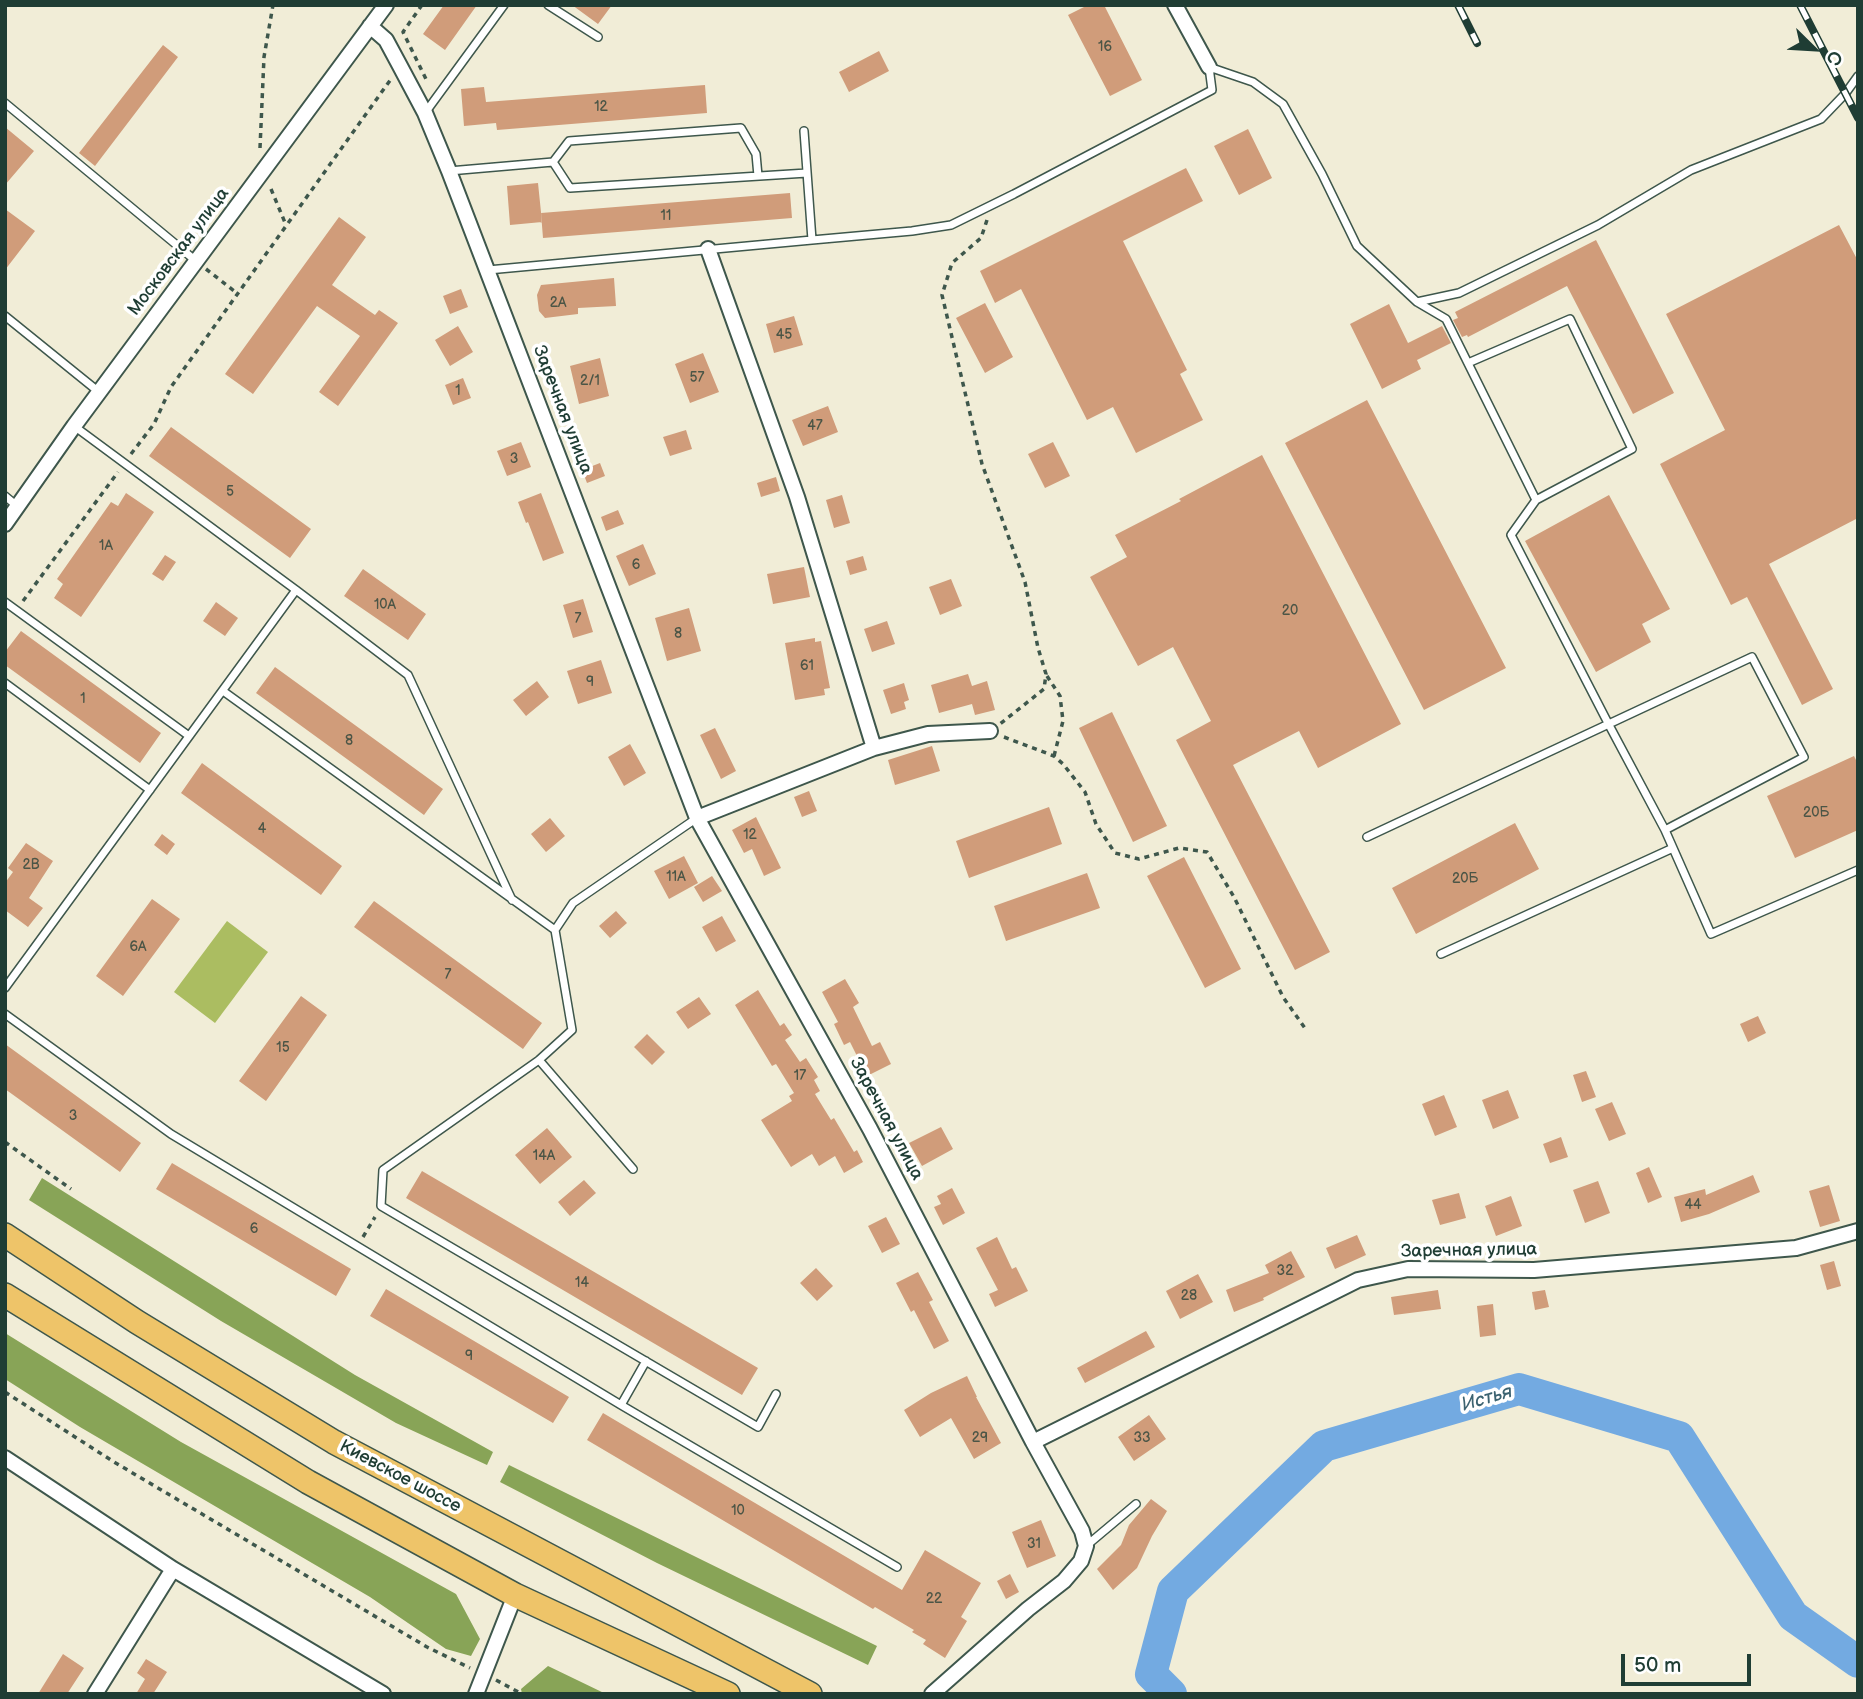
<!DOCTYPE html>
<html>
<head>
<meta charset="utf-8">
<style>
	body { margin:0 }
	#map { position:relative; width:1863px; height:1699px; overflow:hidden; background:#f1edd7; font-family:"Balsamiq Sans",sans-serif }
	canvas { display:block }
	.frame { position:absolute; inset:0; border:7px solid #1f3d34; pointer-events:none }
	.north { position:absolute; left:1779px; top:14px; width:70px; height:70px; -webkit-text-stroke:5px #fff; paint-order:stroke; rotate:114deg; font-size:19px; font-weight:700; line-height:28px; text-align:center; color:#1f3d34 }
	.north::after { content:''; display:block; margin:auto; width:24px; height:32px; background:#1f3d34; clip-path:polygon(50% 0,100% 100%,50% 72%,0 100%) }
	.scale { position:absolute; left:1621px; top:1654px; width:130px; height:32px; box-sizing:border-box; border:4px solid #1f3d34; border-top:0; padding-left:9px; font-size:21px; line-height:24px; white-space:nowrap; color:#1f3d34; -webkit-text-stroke:5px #fff; paint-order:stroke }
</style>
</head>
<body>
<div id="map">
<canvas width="1863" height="1699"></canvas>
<div class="frame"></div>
<div class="north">С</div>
<div class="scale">50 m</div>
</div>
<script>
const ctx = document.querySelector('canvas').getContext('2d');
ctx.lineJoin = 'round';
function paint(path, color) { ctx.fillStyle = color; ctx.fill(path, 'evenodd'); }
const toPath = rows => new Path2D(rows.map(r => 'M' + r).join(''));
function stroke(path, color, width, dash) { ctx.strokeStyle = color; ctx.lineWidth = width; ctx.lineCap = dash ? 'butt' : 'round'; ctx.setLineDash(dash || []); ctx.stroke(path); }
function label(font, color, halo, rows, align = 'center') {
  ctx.font = font + ' "Balsamiq Sans",sans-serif'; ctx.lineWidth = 7; ctx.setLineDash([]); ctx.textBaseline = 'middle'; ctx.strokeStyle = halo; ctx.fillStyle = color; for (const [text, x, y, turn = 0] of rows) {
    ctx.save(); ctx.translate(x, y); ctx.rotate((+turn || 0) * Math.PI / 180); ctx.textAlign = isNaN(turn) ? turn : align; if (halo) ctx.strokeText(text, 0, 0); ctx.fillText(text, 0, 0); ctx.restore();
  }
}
paint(toPath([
	[227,921,268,952,215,1023,174,992]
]), '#abbd61');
paint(toPath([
	[42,1178,355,1375,493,1452,487,1465,396,1423,221,1321,29,1200],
	[5,1333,181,1442,456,1594,480,1639,471,1656,446,1649,370,1597,80,1427,5,1379],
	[509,1465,877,1646,868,1665,657,1563,500,1482],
	[548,1666,606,1694,522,1694,521,1689]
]), '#88a457');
stroke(toPath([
	[1171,1694,1151,1674,1173,1591,1324,1446,1519,1389,1679,1437,1793,1616,1858,1662]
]), '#73aae1', 32);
paint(toPath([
	[444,5,477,5,445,50,423,34],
	[572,5,612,5,598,24],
	[1088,5,1104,5,1142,80,1110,96,1068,15],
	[163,45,178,57,95,166,79,153],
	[879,51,889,71,849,92,839,72],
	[705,85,707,113,497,130,496,123,464,126,461,89,484,87,486,102],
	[5,127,34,151,5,185],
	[1248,129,1272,178,1239,195,1214,146],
	[1186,168,1203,201,1123,241,1187,370,1180,374,1203,420,1136,453,1113,407,1087,420,1021,289,995,303,980,271],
	[538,183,542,222,510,225,507,186],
	[790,193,792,218,543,238,541,213],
	[5,209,35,231,5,270],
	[339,217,366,237,332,285,375,315,379,310,398,323,338,406,319,392,360,336,317,306,253,394,225,374],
	[1839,225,1858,261,1858,518,1769,564,1833,689,1802,705,1747,597,1731,605,1660,464,1725,430,1666,314],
	[1596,240,1674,393,1633,414,1567,286,1468,337,1467,335,1462,337,1453,320,1458,318,1455,312],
	[614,278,616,306,578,308,578,314,545,318,539,311,537,295,541,285],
	[461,289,468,307,450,314,443,296],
	[985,303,1013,357,985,373,956,318],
	[1389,304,1408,343,1442,326,1451,343,1417,360,1421,369,1382,389,1350,324],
	[794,316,803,345,774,353,766,324],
	[458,326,473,352,450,366,435,340],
	[703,353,719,392,690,403,675,364],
	[600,358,609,396,579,404,570,366],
	[463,378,471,398,453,405,445,385],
	[1367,400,1506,668,1424,710,1285,443],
	[828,406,838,432,803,446,792,420],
	[171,427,311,529,290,558,149,456],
	[686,430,692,449,670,456,663,437],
	[521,442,531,467,507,476,497,451],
	[1053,442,1070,476,1045,488,1028,454],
	[1262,455,1401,724,1318,768,1299,731,1233,765,1330,952,1295,970,1176,740,1211,721,1173,647,1138,666,1090,577,1127,557,1115,535,1181,501,1179,499],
	[600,463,605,476,587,483,582,470],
	[776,477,780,491,761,497,757,483],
	[126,493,154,512,81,617,54,598,63,584,57,579,111,502,118,506],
	[541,493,564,553,543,561,528,522,526,523,518,502],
	[842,495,850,523,834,528,826,500],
	[1609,495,1670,609,1642,624,1651,642,1596,672,1525,541],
	[618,510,624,524,606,531,601,517],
	[643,544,656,574,629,586,616,556],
	[165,555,176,562,163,581,152,574],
	[863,556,867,570,850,575,846,561],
	[804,567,810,597,773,604,767,574],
	[363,569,426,614,408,640,344,596],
	[951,579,962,606,940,615,929,587],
	[583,599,593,632,573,638,563,605],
	[216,602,238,618,225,636,203,621],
	[689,608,701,651,667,661,655,618],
	[887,621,895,644,872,652,864,629],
	[21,631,161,733,140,763,5,665,5,652],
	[815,638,815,642,821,641,830,688,824,689,825,695,795,700,785,643],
	[601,660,612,693,578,704,567,671],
	[275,667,443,789,424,815,256,693],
	[968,674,972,686,987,681,995,710,975,715,972,704,939,713,931,685],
	[537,681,549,697,526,716,513,700],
	[904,683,909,700,904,702,906,709,891,714,883,690],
	[1112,712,1167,826,1133,842,1079,728],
	[715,728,736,771,721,779,700,735],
	[630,744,646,773,624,786,608,757],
	[932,746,940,771,895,785,888,760],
	[1854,756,1858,764,1858,830,1795,858,1767,796],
	[202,763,342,866,321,895,181,793],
	[809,791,817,811,802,817,794,797],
	[1049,807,1062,844,969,878,956,841],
	[756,817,781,868,764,876,752,849,744,853,732,830],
	[550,818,565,836,546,852,531,834],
	[1515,823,1539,869,1416,934,1392,888],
	[162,834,175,844,167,855,154,845],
	[26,843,53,861,29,898,43,908,28,927,5,910,5,883,13,872,8,868],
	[684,856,698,883,669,899,654,871],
	[1184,857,1241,969,1205,988,1147,876],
	[1087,873,1100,908,1006,941,994,906],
	[712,876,722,891,703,902,694,887],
	[152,899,180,919,123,996,96,976],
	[374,901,542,1023,523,1049,354,927],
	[616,911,627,923,610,938,599,926],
	[722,916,736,941,716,952,702,927],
	[845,979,859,1003,853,1007,872,1046,880,1042,891,1064,867,1076,850,1042,844,1045,834,1024,838,1022,822,992],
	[758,990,780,1026,784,1023,792,1035,785,1040,800,1062,806,1058,818,1077,814,1080,820,1091,815,1094,831,1120,834,1118,854,1152,857,1150,863,1162,844,1173,835,1156,819,1166,812,1154,791,1167,761,1120,792,1101,789,1096,794,1093,776,1064,772,1066,735,1005],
	[301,996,327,1015,266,1101,239,1081],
	[699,997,711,1014,688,1029,676,1012],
	[1758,1016,1766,1033,1748,1042,1740,1024],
	[647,1034,665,1052,652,1065,634,1047],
	[5,1044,141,1143,120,1172,5,1089],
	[1586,1071,1596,1097,1582,1102,1573,1075],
	[1508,1090,1519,1118,1493,1129,1482,1100],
	[1444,1095,1457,1127,1435,1136,1422,1104],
	[1612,1102,1626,1134,1609,1141,1595,1109],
	[941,1127,953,1149,922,1166,909,1143],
	[547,1128,572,1157,540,1184,515,1155],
	[1561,1137,1568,1157,1550,1163,1543,1144],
	[172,1163,351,1269,336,1296,156,1189],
	[1649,1167,1662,1197,1648,1203,1636,1173],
	[422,1171,758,1368,742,1395,406,1198],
	[1753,1175,1760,1192,1709,1214,1681,1222,1674,1197,1705,1189,1706,1195],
	[584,1180,596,1193,570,1216,558,1202],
	[1598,1181,1610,1213,1585,1223,1573,1190],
	[1829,1185,1840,1221,1820,1227,1809,1191],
	[952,1188,965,1213,943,1225,934,1207,941,1204,937,1196],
	[1459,1193,1466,1218,1440,1225,1432,1200],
	[1511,1196,1522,1226,1496,1236,1485,1206],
	[886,1217,900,1244,882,1253,868,1226],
	[1357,1235,1366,1255,1335,1269,1326,1248],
	[997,1237,1012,1269,1016,1267,1028,1291,995,1307,989,1294,998,1290,976,1248],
	[1291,1251,1305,1277,1263,1298,1264,1300,1234,1312,1226,1290,1269,1273,1265,1265],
	[1834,1261,1841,1286,1827,1290,1820,1265],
	[816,1268,833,1286,817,1301,800,1283],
	[918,1272,933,1300,929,1302,949,1341,934,1349,914,1310,911,1312,896,1283],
	[1198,1274,1213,1302,1180,1319,1166,1291],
	[386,1289,569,1397,553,1423,370,1316],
	[1438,1290,1441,1309,1394,1315,1391,1297],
	[1545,1290,1549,1307,1535,1310,1532,1292],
	[1493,1304,1496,1335,1480,1337,1477,1306],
	[1146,1331,1155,1347,1085,1383,1077,1368],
	[967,1376,977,1397,976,1397,1001,1443,974,1459,951,1418,920,1437,904,1410,931,1393],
	[603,1413,902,1590,925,1550,981,1583,961,1617,967,1621,945,1658,923,1644,926,1640,912,1632,914,1630,875,1607,873,1609,587,1440],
	[1149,1415,1166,1439,1134,1461,1118,1437],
	[1151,1499,1167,1511,1152,1536,1137,1568,1113,1590,1097,1569,1121,1545,1129,1525],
	[1041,1520,1056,1556,1027,1568,1012,1532],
	[1010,1574,1019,1592,1006,1599,997,1581],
	[63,1654,84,1668,67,1694,38,1694],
	[146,1659,167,1672,153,1694,136,1694,145,1679,137,1673]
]), '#d09c7a');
const service = toPath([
	[548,5,598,37],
	[5,103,196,261],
	[425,113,504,5],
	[553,162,569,141,741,128,756,154,758,176],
	[449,171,553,162,570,188,807,173],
	[812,240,912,231,951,225,1014,194,1212,90,1209,67,1253,82,1283,104,1322,174,1357,246,1417,302,1459,293,1598,225,1691,170,1821,119,1845,94,1858,76],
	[488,270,812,240,804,131],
	[1417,302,1446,319,1536,500,1511,535,1609,725,1665,830],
	[5,316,99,392],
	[1468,363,1570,319,1632,449,1536,500],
	[5,496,17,506],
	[296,590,408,675,512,900],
	[5,602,189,736],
	[5,683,150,790],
	[223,691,555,930],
	[697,818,573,903,555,930,572,1030,539,1060,383,1170,381,1206,758,1427,776,1394],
	[1367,837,1752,657,1804,757,1665,830,1711,934,1858,870],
	[1441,954,1673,848],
	[5,988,296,590,74,426],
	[5,1014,171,1134,621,1405,897,1567],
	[539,1060,633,1169],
	[621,1405,646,1361],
	[1086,1546,1136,1504]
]);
const minor = toPath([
	[1175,5,1209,67],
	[370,26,386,40,400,66,425,113,449,171,697,818,870,1129,1033,1442,1082,1531,1086,1546,1081,1561,1064,1581,1028,1609,932,1694],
	[708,249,797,497,874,748],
	[5,524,74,426,386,5],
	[697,818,874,748,928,734,990,731],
	[1033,1442,1358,1280,1408,1269,1534,1270,1796,1248,1858,1231],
	[5,1458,173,1569,383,1694],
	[95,1694,173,1569],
	[476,1694,515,1595]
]);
const trunk = toPath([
	[5,1235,137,1322,334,1442,810,1694],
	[5,1295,308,1482,515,1595,728,1694]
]);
stroke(service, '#3e574c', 10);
stroke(minor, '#3e574c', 18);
stroke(trunk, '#3e574c', 26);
stroke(toPath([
	[422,5,403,32,426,79],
	[260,148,264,57,273,5],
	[271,189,286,225],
	[987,220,981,238,952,263,942,295,982,464,1025,582,1038,648,1046,674,1044,689,1000,724],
	[206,269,238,294],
	[131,454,154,424,171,387,391,79],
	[23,601,118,472],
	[1047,676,1060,696,1063,721,1054,756],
	[1004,737,1054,756,1063,764,1085,792,1096,824,1115,853,1139,859,1179,848,1207,852,1234,897,1283,997,1307,1031],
	[5,1142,71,1189],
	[363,1237,375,1217],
	[5,1392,114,1462,427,1647,470,1668],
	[496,1680,522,1694]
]), '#3e574c', 3.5, [5, 5]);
stroke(service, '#fff', 7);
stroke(minor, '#fff', 14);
stroke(trunk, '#eec469', 23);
const rail = toPath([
	[1458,5,1477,43],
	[1800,5,1858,118]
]);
stroke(rail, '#1f3d34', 8);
stroke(rail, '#fff', 5, [16]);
label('14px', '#4b5546', null, [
	["16",1105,47],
	["12",601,107],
	["11",666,216],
	["2А",558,303],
	["45",784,335],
	["57",697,378],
	["2/1",590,381],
	["1",458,391],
	["47",815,426],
	["3",514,459],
	["5",230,492],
	["1А",106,546],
	["6",636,565],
	["10А",385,605],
	["20",1290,611],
	["7",578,619],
	["8",678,634],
	["61",807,666],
	["9",590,682],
	["1",83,699],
	["8",349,741],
	["20Б",1816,813],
	["4",262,829],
	["12",750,835],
	["2В",31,865],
	["11А",676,877],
	["20Б",1465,879],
	["6А",138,947],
	["7",448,975],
	["15",283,1048],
	["17",800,1076],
	["3",73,1116],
	["14А",544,1156],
	["44",1693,1205],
	["6",254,1229],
	["32",1285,1271],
	["14",582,1283],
	["28",1189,1296],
	["9",469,1356],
	["29",980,1438],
	["33",1142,1438],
	["10",738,1511],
	["31",1034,1544],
	["22",934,1599]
]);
label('18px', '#1f3d34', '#fff', [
	["Московская улица",179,252,-53],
	["Заречная улица",562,410,69],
	["Заречная улица",886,1119,62],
	["Заречная улица",1469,1251,-1],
	["Киевское шоссе",400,1477,28]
]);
label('italic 19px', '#3c6371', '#fff', [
	["Истья",1487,1399,-16]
]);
</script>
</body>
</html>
